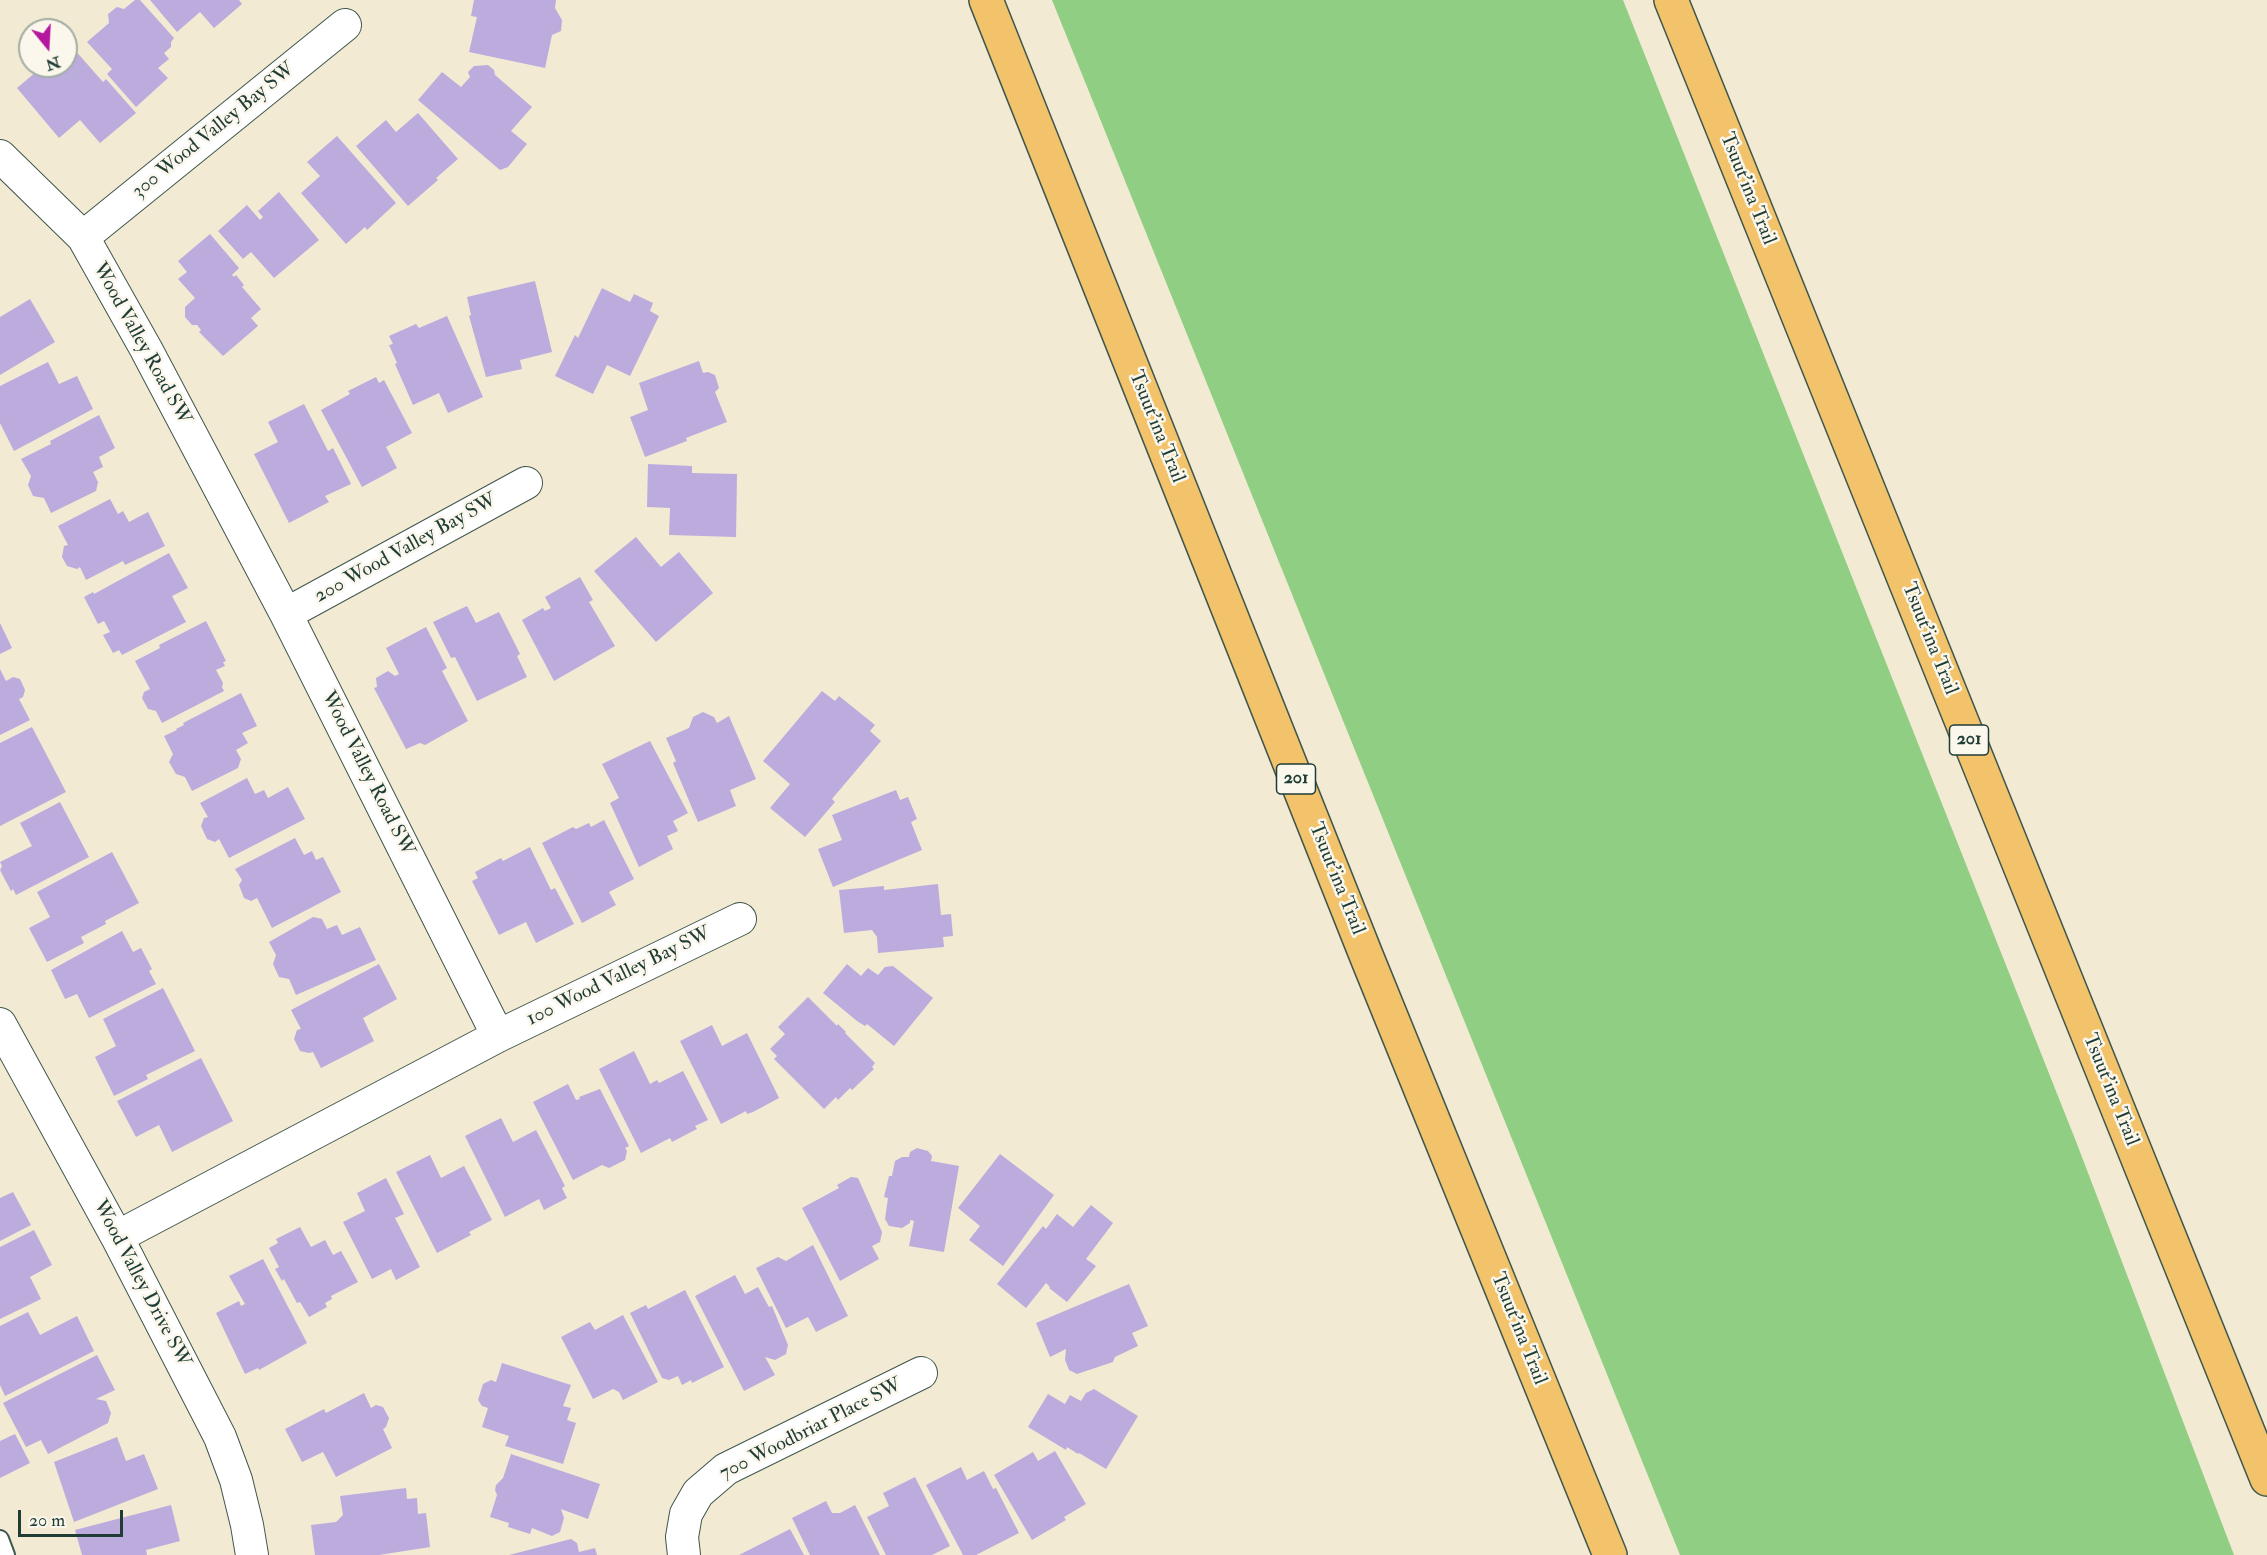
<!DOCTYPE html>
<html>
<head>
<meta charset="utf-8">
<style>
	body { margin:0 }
	#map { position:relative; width:2267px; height:1555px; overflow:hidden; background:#f3ead3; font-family:"IM FELL Double Pica",serif }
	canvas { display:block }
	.north { position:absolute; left:18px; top:18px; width:60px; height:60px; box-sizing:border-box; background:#fbf7ec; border:2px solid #a3ada2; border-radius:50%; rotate:162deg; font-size:16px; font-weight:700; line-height:24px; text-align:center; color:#1f3d34 }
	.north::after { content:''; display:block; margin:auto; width:21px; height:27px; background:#b5179e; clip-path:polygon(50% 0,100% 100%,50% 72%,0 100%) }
	.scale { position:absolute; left:18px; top:1510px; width:105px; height:27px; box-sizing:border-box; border:3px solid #1f3d34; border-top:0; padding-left:8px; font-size:18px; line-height:21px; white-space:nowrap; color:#1f3d34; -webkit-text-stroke:4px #fbf7ec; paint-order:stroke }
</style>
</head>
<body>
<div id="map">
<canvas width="2267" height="1555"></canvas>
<div class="north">N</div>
<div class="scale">20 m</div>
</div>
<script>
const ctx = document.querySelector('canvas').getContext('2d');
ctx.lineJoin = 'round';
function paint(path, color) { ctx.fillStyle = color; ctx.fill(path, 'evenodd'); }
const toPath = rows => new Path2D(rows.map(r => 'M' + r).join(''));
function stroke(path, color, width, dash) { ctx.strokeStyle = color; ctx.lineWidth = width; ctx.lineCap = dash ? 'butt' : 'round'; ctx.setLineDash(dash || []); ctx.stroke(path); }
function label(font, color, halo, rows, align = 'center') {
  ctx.font = font + ' "IM FELL Double Pica",serif'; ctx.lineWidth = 5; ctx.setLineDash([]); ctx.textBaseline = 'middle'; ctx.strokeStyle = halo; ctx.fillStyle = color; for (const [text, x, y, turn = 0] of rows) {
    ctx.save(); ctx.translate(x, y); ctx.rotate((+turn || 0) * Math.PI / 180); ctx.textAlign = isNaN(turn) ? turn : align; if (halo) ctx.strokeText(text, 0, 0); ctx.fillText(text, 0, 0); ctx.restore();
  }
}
paint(toPath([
	[1052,0,1623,0,2077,1144,2234,1555,1680,1555]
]), '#90ce84');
paint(toPath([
	[135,0,140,0,174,38,171,42,171,47,164,53,169,59,158,68,168,78,136,107,107,74,112,69,87,42,109,23,108,14,117,7,124,9],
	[150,0,239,0,242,4,214,28,200,12,177,32],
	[474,0,556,0,555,8,562,20,561,31,552,35,545,68,469,52,477,17,471,16],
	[66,40,103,82,106,79,136,113,100,143,80,120,59,138,17,88,43,66,66,66],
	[488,65,494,70,495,75,532,107,511,131,527,144,508,167,500,170,418,100,442,72,461,87,470,77,468,72,474,66],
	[418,113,458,159,436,178,438,180,408,206,356,146,386,120,396,132],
	[337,136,396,203,367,230,365,227,346,244,301,193,320,176,307,162],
	[279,192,319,240,274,278,251,252,243,259,218,231,247,205,260,220,263,217,258,211],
	[210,234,239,268,232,275,234,277,236,275,244,285,242,287,261,309,251,318,258,326,223,356,199,332,201,330,197,325,192,325,185,317,185,307,195,298,178,279,187,272,178,261],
	[535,281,552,352,520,360,522,369,486,377,469,316,471,315,467,297],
	[602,288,630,302,634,294,653,303,650,311,659,316,630,376,607,365,593,394,555,376,575,335,578,338],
	[30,299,55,342,0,375,0,317],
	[447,316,483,397,448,413,439,393,413,405,395,364,397,363,389,345,393,344,389,336,416,324,419,328],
	[699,361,703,373,708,372,715,375,719,388,715,392,727,422,686,438,687,441,645,457,630,417,648,410,639,383],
	[48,362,59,384,77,376,93,409,14,451,0,423,0,386],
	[376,377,379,383,384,380,412,433,386,447,397,468,362,487,321,410,350,394,348,391],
	[304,404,328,451,333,448,351,484,325,496,329,502,289,523,254,454,278,442,268,422],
	[99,415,115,448,99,457,103,467,93,472,98,482,96,491,51,513,44,498,33,496,28,485,31,476,21,459,51,444,50,441],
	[648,464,692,466,692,473,737,474,736,537,669,535,670,508,647,507],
	[110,499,118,514,123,511,129,522,148,512,165,546,125,565,123,561,86,580,80,567,77,569,67,566,62,557,64,546,68,545,58,526],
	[636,537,661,567,679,552,713,593,656,642,594,571],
	[169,553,188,588,172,596,186,622,122,655,119,650,113,653,103,635,110,632,104,621,98,624,84,597,93,592,94,594],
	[580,577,593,600,589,602,615,646,554,681,522,620,543,608,545,611,551,608,545,597],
	[467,606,476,623,499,612,520,654,517,656,527,677,477,701,455,657,451,658,433,622],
	[206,621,226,661,223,662,225,666,216,670,223,683,222,687,224,691,162,723,156,711,148,709,142,698,144,692,150,689,135,661,160,648,159,645],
	[0,623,12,648,0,654],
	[426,627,447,668,442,671,468,721,425,745,420,743,406,749,374,688,377,687,376,678,388,671,395,676,399,674,386,648],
	[0,669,6,681,13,677,20,679,25,690,23,697,19,699,30,720,0,735],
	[822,691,835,701,839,696,875,725,870,731,881,741,832,799,835,802,805,837,770,808,790,784,763,761],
	[241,693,257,726,242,733,248,743,236,750,241,759,238,768,192,791,185,777,176,774,169,762,173,754,164,736,177,730,176,729,184,725,183,723],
	[703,712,714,717,717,723,729,716,756,779,730,790,736,806,698,822,673,763,676,761,666,738,689,728,693,717],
	[32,727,66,792,0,826,0,743],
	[650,741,688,813,673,821,678,831,667,836,673,849,639,867,610,803,619,798,602,764],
	[247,778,255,794,264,790,268,798,288,787,305,819,229,858,219,839,215,842,207,839,201,826,204,818,208,817,200,803],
	[896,790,900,800,908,797,917,819,911,822,922,850,833,887,818,849,842,840,832,815],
	[60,802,89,857,16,895,13,889,11,891,0,870,2,866,0,862,32,846,20,823],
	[604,820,634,879,609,892,616,905,582,923,542,843,573,827,576,829,589,823,591,827],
	[295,838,304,855,312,851,316,860,323,857,341,892,272,928,257,898,251,901,244,898,239,885,242,880,235,869],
	[530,847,551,890,555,888,574,924,536,943,526,922,499,935,472,881,478,878,475,872,501,858,503,861],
	[112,852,139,903,105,921,106,924,81,937,84,943,47,962,29,928,50,917,37,892],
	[938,884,941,915,951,914,953,936,943,937,944,947,878,953,877,937,872,930,844,933,839,890,884,886,884,890],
	[313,917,322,919,327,929,337,925,342,935,360,927,376,960,296,995,289,979,279,977,273,964,276,955,269,942],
	[122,931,133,952,141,948,152,969,149,971,156,984,89,1018,77,994,65,999,51,970],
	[379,964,397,999,363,1018,374,1041,321,1068,313,1052,309,1053,300,1051,294,1039,297,1030,301,1029,291,1010],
	[847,964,861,976,868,968,878,975,885,967,893,966,933,998,894,1046,867,1024,865,1026,857,1021,823,993],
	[163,988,195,1051,146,1075,148,1079,114,1096,95,1057,116,1046,103,1019],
	[808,997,837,1026,838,1024,846,1032,845,1033,875,1063,872,1067,874,1069,852,1090,850,1088,838,1100,836,1097,824,1109,774,1059,777,1056,770,1049,785,1034,778,1027],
	[712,1025,722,1046,747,1033,779,1098,753,1112,747,1114,746,1111,721,1124,680,1041],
	[634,1051,650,1084,657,1080,659,1083,683,1071,708,1120,695,1126,697,1129,693,1131,672,1142,670,1138,641,1153,599,1069],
	[201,1058,233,1121,172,1152,159,1125,136,1137,117,1101],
	[568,1084,576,1100,580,1099,579,1097,600,1089,629,1146,625,1148,627,1151,625,1160,609,1168,602,1165,573,1180,533,1102],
	[501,1118,513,1142,536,1130,565,1186,562,1188,567,1198,544,1210,539,1199,505,1217,465,1136],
	[917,1148,928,1151,932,1156,931,1161,959,1166,944,1252,909,1246,914,1221,910,1220,910,1223,902,1228,889,1226,885,1219,888,1198,884,1197,889,1176,892,1176,895,1161,902,1157,909,1157,910,1152],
	[1000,1154,1054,1195,1003,1266,969,1240,980,1226,958,1208],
	[430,1155,441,1178,464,1166,492,1220,469,1232,471,1235,437,1253,396,1172],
	[851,1177,858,1178,882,1232,880,1242,872,1246,879,1259,840,1281,802,1208,839,1188,837,1185],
	[386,1178,404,1214,395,1218,420,1267,396,1280,391,1269,372,1279,343,1222,365,1211,357,1193],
	[13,1192,31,1225,0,1241,0,1198],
	[1091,1205,1113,1223,1086,1259,1096,1266,1067,1302,1049,1288,1050,1287,1046,1283,1026,1308,997,1284,1043,1226,1046,1229,1057,1214,1073,1227],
	[300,1227,311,1247,325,1240,333,1255,341,1251,358,1282,331,1296,332,1299,325,1303,327,1307,309,1317,300,1302,297,1303,284,1279,282,1281,275,1269,279,1267,269,1248,278,1243,276,1239],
	[34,1230,52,1265,30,1277,41,1299,0,1319,0,1247],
	[813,1245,848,1316,816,1332,808,1317,786,1328,756,1268,778,1257,786,1261],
	[263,1259,307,1343,259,1370,258,1368,245,1374,216,1313,239,1301,241,1306,245,1304,229,1276],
	[735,1275,745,1294,758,1287,769,1307,772,1306,788,1345,786,1354,775,1360,765,1357,775,1375,744,1391,695,1296],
	[1129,1284,1148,1326,1132,1333,1138,1346,1115,1357,1113,1362,1077,1374,1069,1370,1065,1360,1066,1349,1050,1357,1036,1323],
	[685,1290,724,1367,692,1383,691,1380,682,1385,678,1376,669,1380,662,1378,630,1313,646,1305,648,1309],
	[28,1312,40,1335,77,1316,94,1351,5,1396,0,1385,0,1326],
	[623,1315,658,1382,623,1400,619,1392,613,1389,593,1399,561,1337,590,1322,595,1330],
	[97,1355,115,1390,96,1399,106,1401,111,1413,108,1423,48,1454,41,1440,26,1447,3,1403],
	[502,1363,571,1385,563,1406,571,1408,567,1420,576,1423,563,1464,505,1446,509,1436,482,1427,488,1408,482,1406,478,1400,483,1384,491,1380,496,1382],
	[1094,1389,1138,1416,1106,1469,1079,1453,1078,1454,1067,1447,1066,1450,1028,1427,1048,1394,1065,1404,1070,1395,1081,1401,1086,1393],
	[364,1393,371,1408,376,1405,383,1407,389,1418,386,1427,383,1429,392,1448,336,1477,323,1452,302,1462,285,1429,324,1409,326,1413],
	[15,1434,30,1463,0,1478,0,1441],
	[117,1437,126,1461,144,1454,158,1489,74,1522,54,1462],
	[1055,1451,1086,1504,1064,1517,1066,1520,1032,1540,994,1475,1033,1452,1038,1461],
	[511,1454,600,1484,588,1519,561,1509,564,1518,560,1532,552,1536,532,1528,530,1534,508,1527,509,1523,490,1517,497,1495,495,1490,496,1485,503,1478],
	[961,1467,967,1480,984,1471,993,1489,996,1488,1019,1533,976,1555,963,1555,926,1485],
	[915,1477,950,1546,932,1555,886,1555,867,1517,889,1506,883,1493],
	[406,1488,407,1499,417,1498,418,1514,426,1513,430,1547,379,1555,315,1555,311,1525,336,1522,343,1515,340,1496],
	[826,1501,832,1513,840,1513,855,1505,880,1555,810,1555,792,1518],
	[171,1505,180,1541,146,1550,147,1555,82,1555,75,1530],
	[790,1529,804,1555,739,1555],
	[571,1539,577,1543,579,1552,595,1548,597,1555,509,1555]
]), '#bbacdd');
const lane = toPath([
	[0,1539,6,1555]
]);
const street = toPath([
	[0,156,83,237,146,349,286,614,498,1036,117,1237],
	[83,237,345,25],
	[286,614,526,483],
	[0,1024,117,1237,220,1437,236,1480,247,1525,252,1555],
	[498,1036,740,919],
	[684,1555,682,1537,686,1514,698,1493,726,1469,921,1373]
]);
const highway = toPath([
	[986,0,1366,955,1610,1555],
	[1671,0,2267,1479]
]);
stroke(lane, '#3f574c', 20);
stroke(street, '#3f574c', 34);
stroke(highway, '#3f574c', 36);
stroke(lane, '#fff', 16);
stroke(street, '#fff', 32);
stroke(highway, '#f2c36a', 33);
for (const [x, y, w] of [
	[1969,740,39],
	[1296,779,39]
]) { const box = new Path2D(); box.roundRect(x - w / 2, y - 15, w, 30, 4.5); ctx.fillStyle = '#fbf7ec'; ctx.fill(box); stroke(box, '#1f3d34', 1.5); }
label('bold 18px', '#1f3d34', null, [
	["201",1969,740],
	["201",1296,779]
]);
label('20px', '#1f3d34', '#fbf7ec', [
	["300 Wood Valley Bay SW",214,131,-39],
	["Tsuut'ina Trail",1747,189,68],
	["Wood Valley Road SW",141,344,61],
	["Tsuut'ina Trail",1156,427,68],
	["200 Wood Valley Bay SW",406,549,-29],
	["Tsuut'ina Trail",1929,639,68],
	["Wood Valley Road SW",367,774,63],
	["Tsuut'ina Trail",1336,879,68],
	["100 Wood Valley Bay SW",619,977,-26],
	["Tsuut'ina Trail",2110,1090,68],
	["Wood Valley Drive SW",141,1284,62],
	["Tsuut'ina Trail",1518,1329,68],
	["700 Woodbriar Place SW",811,1430,-27]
]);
</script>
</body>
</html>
